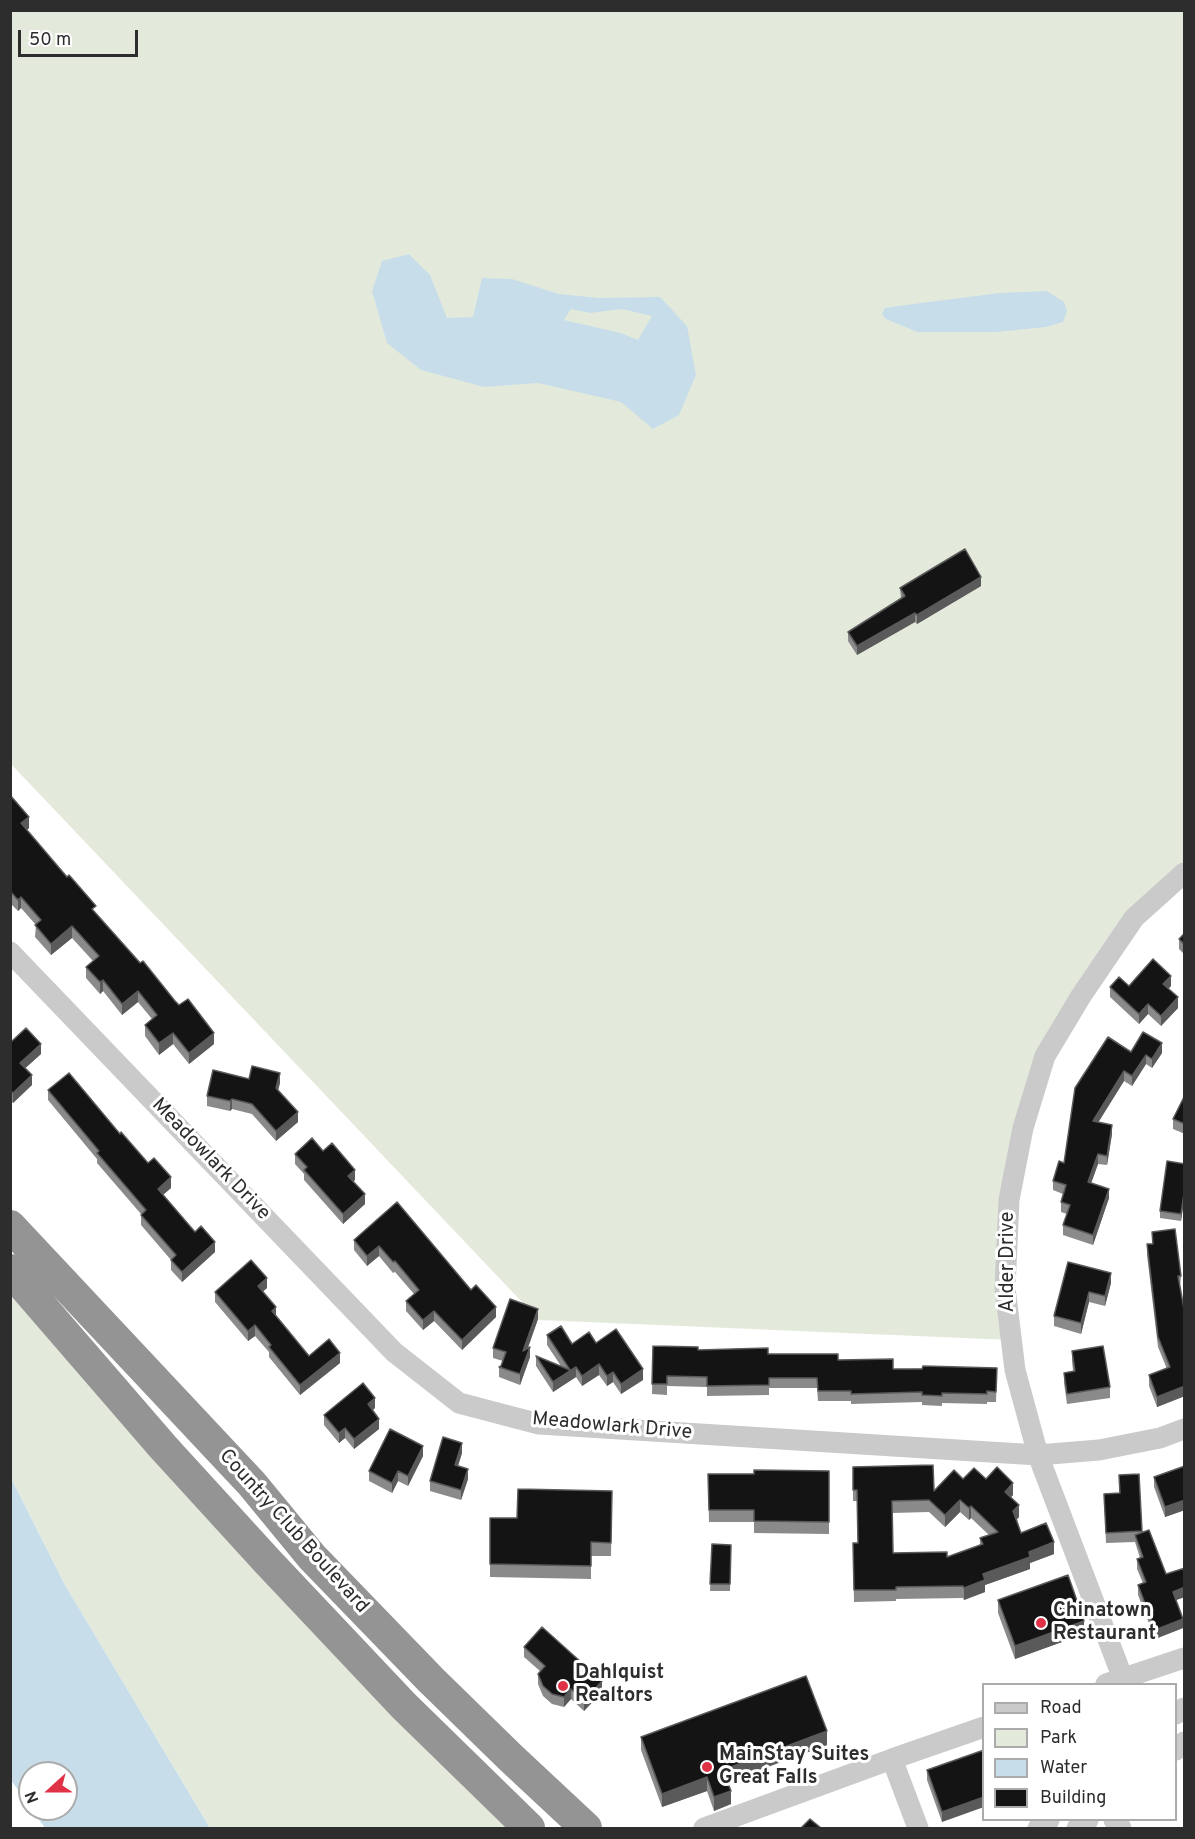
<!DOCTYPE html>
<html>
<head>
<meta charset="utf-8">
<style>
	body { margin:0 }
	#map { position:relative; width:1195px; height:1839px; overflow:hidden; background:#fff; font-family:Overpass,sans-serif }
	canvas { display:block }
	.frame { position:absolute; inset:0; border:12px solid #2d2d2d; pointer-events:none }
	.legend { position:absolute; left:982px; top:1683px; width:195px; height:138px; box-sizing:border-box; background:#fff; border:2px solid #ababab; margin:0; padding:8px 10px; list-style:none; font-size:18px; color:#2d2d2d }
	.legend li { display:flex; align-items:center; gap:12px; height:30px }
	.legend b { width:30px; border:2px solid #ababab }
	.north { position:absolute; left:18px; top:1761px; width:60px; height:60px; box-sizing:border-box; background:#fff; border:2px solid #ababab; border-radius:50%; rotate:249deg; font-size:16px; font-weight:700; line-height:24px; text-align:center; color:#2d2d2d }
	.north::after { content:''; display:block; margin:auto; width:21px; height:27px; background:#e03246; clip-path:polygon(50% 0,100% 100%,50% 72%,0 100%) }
	.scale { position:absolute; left:18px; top:30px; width:120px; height:27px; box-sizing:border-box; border:3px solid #2d2d2d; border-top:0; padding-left:8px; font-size:18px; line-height:21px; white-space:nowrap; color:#2d2d2d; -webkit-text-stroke:4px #fff; paint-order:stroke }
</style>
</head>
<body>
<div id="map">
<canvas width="1195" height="1839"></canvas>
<div class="frame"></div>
<ul class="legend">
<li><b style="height:8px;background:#cacaca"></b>Road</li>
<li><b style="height:16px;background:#e4eadb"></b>Park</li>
<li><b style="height:16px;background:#c7deea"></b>Water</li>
<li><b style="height:16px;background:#141414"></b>Building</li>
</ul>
<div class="north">N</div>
<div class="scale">50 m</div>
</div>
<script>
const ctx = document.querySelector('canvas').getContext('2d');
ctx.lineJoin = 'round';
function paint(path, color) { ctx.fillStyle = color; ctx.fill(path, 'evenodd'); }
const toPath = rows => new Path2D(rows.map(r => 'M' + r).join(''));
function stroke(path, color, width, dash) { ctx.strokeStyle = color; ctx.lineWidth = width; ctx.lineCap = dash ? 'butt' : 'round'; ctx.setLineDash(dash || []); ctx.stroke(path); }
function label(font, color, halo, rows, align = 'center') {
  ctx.font = font + ' Overpass,sans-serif'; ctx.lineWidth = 6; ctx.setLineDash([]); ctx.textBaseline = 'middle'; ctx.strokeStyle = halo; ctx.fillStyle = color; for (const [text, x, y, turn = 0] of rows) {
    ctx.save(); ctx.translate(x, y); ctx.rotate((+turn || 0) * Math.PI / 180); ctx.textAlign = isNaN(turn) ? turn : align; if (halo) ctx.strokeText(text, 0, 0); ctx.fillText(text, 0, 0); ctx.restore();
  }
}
paint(toPath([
	[11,11,1184,11,1184,873,1134,918,1045,1056,1023,1128,1011,1340,539,1320,11,764],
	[10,1283,507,1828,210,1828,65,1585,11,1478]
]), '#e4eadb');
paint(toPath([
	[409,254,430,275,447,318,473,317,482,278,512,279,559,294,599,298,660,297,687,326,696,375,679,415,653,429,621,402,538,383,484,387,421,370,387,343,372,291,382,261],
	[571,309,590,313,622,309,652,316,638,340,621,333,564,320],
	[1047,291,1064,302,1067,311,1063,322,1046,327,997,332,917,332,886,319,882,314,885,308,898,306,999,293],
	[11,1478,65,1585,210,1828,45,1828,31,1809,66,1809,66,1773,30,1773,30,1807,11,1780]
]), '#c7deea');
stroke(toPath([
	[10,952,394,1352,459,1403,539,1424,1038,1455,1099,1450,1160,1438,1184,1429],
	[1106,1684,1184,1658],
	[1125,1684,1038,1455,1015,1370,1005,1288,1009,1200,1023,1128,1045,1056,1081,996,1134,918,1184,873],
	[1176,1714,1184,1708],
	[1176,1750,1184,1742],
	[1114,1820,1121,1828],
	[704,1828,892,1759],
	[918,1828,892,1759,984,1727],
	[1038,1828,1049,1820],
	[1077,1828,1088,1820]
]), '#cacaca', 21);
stroke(toPath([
	[10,1226,252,1484,312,1557,431,1680,511,1758,586,1828],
	[10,1270,163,1447,268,1562,404,1706,529,1828]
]), '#949494', 32);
paint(toPath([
	[981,586,917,624,915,622,857,655,848,641,848,632,901,598,900,588],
	[10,795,29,828,27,830,96,913,214,1044,189,1064,173,1044,159,1055,145,1036,145,1025,152,1019,138,1002,122,1015,103,991,100,994,86,978,86,967,93,961,72,938,51,955,35,937,36,925,21,908,18,911,10,903],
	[1185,929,1185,955,1179,949,1179,939,1183,934,1183,930],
	[1129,986,1171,986,1168,989,1178,1008,1161,1026,1148,1014,1139,1024,1110,997,1110,987],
	[10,1041,41,1054,25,1068,32,1085,13,1103,10,1100],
	[1131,1052,1162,1053,1152,1068,1146,1064,1132,1086,1124,1081,1098,1122,1112,1134,1107,1165,1098,1164,1091,1183,1109,1198,1093,1245,1063,1235,1063,1225,1067,1214,1061,1212,1061,1202,1063,1194,1053,1190,1053,1181],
	[249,1079,280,1083,278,1090,298,1122,276,1141,252,1114,232,1109,230,1111,207,1106,207,1096],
	[48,1090,120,1134,171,1188,163,1195,195,1232,215,1252,182,1282,171,1270,171,1260,141,1225,141,1214,97,1163,97,1159,48,1100],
	[1185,1095,1185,1134,1173,1129,1173,1119],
	[323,1151,355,1180,353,1181,365,1204,343,1224,304,1180,304,1174,295,1164,295,1154],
	[1185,1164,1185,1193,1181,1221,1160,1218,1160,1211],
	[397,1202,471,1290,496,1317,462,1350,434,1321,423,1330,406,1311,406,1301,414,1294,395,1272,393,1273,379,1256,367,1266,354,1250,354,1240],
	[1152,1232,1181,1276,1180,1286,1185,1396,1157,1407,1149,1386,1149,1375,1167,1369,1158,1347,1147,1255,1147,1244,1152,1244],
	[1068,1262,1111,1283,1105,1306,1089,1302,1081,1334,1054,1326,1054,1316],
	[267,1288,263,1291,276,1316,309,1356,340,1363,300,1395,269,1357,269,1352,255,1336,248,1341,215,1302,215,1292],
	[538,1319,528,1348,530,1357,520,1385,499,1377,499,1367,501,1366,503,1361,493,1358,493,1348],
	[547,1335,572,1344,596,1343,643,1380,621,1394,613,1382,607,1386,599,1375,582,1386,576,1377,553,1392,536,1366,536,1356,561,1366,547,1345],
	[653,1346,698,1350,768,1354,838,1360,893,1369,997,1368,996,1402,987,1402,987,1404,942,1403,942,1406,922,1405,922,1402,851,1404,851,1401,818,1401,817,1388,769,1388,769,1395,707,1396,707,1387,667,1386,667,1395,652,1394],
	[1072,1351,1110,1387,1110,1398,1067,1404,1064,1383,1064,1373,1073,1371,1072,1361],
	[375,1408,373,1410,379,1429,354,1449,345,1438,339,1443,324,1425,324,1415],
	[462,1453,458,1466,468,1479,461,1500,430,1491,430,1481],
	[423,1456,408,1486,398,1481,392,1493,369,1481,369,1471],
	[1185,1466,1185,1510,1165,1517,1154,1487,1154,1477],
	[853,1467,934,1491,963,1479,986,1479,1013,1495,1011,1497,1019,1517,1017,1519,1021,1533,1054,1554,1030,1563,1030,1569,985,1585,985,1592,964,1600,963,1598,896,1599,896,1601,854,1602,853,1543,858,1543,857,1501,853,1501],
	[929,1512,945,1527,960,1512,969,1520,971,1518,989,1535,980,1538,980,1545,947,1557,893,1553,892,1513],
	[829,1471,829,1534,754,1533,754,1522,709,1522,708,1474,754,1474],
	[1139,1474,1142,1532,1166,1574,1185,1568,1185,1597,1176,1600,1183,1628,1155,1639,1138,1595,1138,1585,1143,1583,1137,1569,1137,1559,1140,1558,1135,1542,1106,1543,1104,1494,1119,1493,1119,1475],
	[612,1491,611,1556,591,1556,591,1579,490,1577,490,1518,517,1518],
	[712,1544,731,1545,730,1591,710,1591],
	[998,1600,1084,1634,1015,1659,998,1613],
	[524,1647,602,1692,584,1711,571,1699,564,1707,552,1704,543,1696,538,1684,538,1674,540,1671,524,1657],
	[641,1737,827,1745,728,1782,731,1804,714,1811,707,1791,662,1807,641,1750],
	[984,1750,942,1822,927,1780,927,1770]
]), '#8a8a8a');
paint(toPath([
	[981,577,981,586,917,624,917,615],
	[915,613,915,622,857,655,857,646],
	[29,817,29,828,21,835,21,823],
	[21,897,21,908,18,911,18,900],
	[72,926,72,938,51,955,51,944],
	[1171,976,1171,986,1163,994,1163,984],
	[103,980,103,991,100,994,100,982],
	[138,991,138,1002,122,1015,122,1004],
	[1178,997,1178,1008,1161,1026,1161,1016],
	[1148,1004,1148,1014,1139,1024,1139,1014],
	[173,1033,173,1044,159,1055,159,1043],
	[214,1033,214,1044,189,1064,189,1053],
	[1162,1043,1162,1053,1152,1068,1152,1059],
	[41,1044,41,1054,20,1073,20,1063],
	[1146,1055,1146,1064,1132,1086,1132,1076],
	[1124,1071,1124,1081,1093,1131,1093,1121],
	[280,1073,280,1083,276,1098,276,1088],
	[32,1075,32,1085,13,1103,13,1093],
	[232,1099,232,1109,230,1111,230,1101],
	[298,1112,298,1122,276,1141,276,1131],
	[1112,1125,1112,1134,1107,1165,1107,1156],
	[1098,1154,1098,1164,1088,1192,1088,1182],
	[355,1170,355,1180,348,1186,348,1176],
	[171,1177,171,1188,158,1199,158,1189],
	[1185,1186,1185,1193,1181,1221,1181,1214],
	[1109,1189,1109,1198,1093,1245,1093,1235],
	[365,1194,365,1204,343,1224,343,1214],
	[215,1242,215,1252,182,1282,182,1272],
	[379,1246,379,1256,367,1266,367,1256],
	[1111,1273,1111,1283,1105,1306,1105,1296],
	[267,1278,267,1288,258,1296,258,1286],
	[1089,1292,1089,1302,1081,1334,1081,1323],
	[276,1307,276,1317,272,1311],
	[496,1307,496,1317,462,1350,462,1340],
	[538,1309,538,1319,523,1361,523,1351],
	[434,1311,434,1321,423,1330,423,1320],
	[255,1325,255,1336,248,1341,248,1331],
	[530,1347,530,1357,520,1385,520,1374],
	[340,1353,340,1363,300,1395,300,1385],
	[599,1364,599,1375,582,1386,582,1376],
	[576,1367,576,1377,553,1392,553,1382],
	[643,1369,643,1380,621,1394,621,1384],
	[613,1372,613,1382,607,1386,607,1376],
	[1185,1386,1185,1396,1157,1407,1157,1397],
	[375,1398,375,1408,368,1414,368,1404],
	[379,1419,379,1429,354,1449,354,1439],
	[345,1428,345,1438,339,1443,339,1433],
	[462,1443,462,1453,455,1475,455,1465],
	[423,1446,423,1456,408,1486,408,1476],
	[468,1469,468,1479,461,1500,461,1490],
	[398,1471,398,1481,392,1493,392,1483],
	[1013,1483,1013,1495,1005,1504,1005,1492],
	[960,1500,960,1512,945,1527,945,1515],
	[1185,1500,1185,1510,1165,1517,1165,1507],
	[1019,1505,1019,1517,1013,1523,1013,1511],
	[971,1506,971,1518,969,1520,969,1508],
	[1054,1542,1054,1554,1030,1563,1030,1569,985,1585,985,1592,964,1600,964,1588,983,1574,1029,1552],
	[1185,1587,1185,1597,1173,1601,1173,1592],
	[1183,1619,1183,1628,1155,1639,1155,1630],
	[1084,1621,1084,1634,1015,1659,1015,1646],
	[602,1681,602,1692,584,1711,584,1701],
	[571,1689,571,1699,564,1707,564,1697],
	[827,1731,827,1745,723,1783,723,1770],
	[707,1777,707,1791,662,1807,662,1794],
	[731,1791,731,1804,714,1811,714,1797],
	[984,1797,984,1807,942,1822,942,1812]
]), '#5a5a5a');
const building = toPath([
	[965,549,981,577,917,615,915,613,857,646,848,632,905,596,900,588,965,549],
	[10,795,29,817,21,823,67,877,69,875,96,906,92,909,140,963,143,961,175,1001,179,1005,188,999,214,1033,189,1053,173,1033,159,1043,145,1025,157,1015,138,991,122,1004,103,980,100,982,86,967,99,956,72,926,51,944,35,925,41,920,21,897,18,900,10,891,10,795],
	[1185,933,1185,945,1179,939,1185,933],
	[1153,959,1171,976,1163,984,1178,997,1161,1016,1148,1004,1139,1014,1110,987,1119,977,1129,986,1153,959],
	[26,1028,41,1044,20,1063,32,1075,13,1093,10,1090,10,1041,11,1042,26,1028],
	[1143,1032,1162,1043,1152,1059,1146,1055,1132,1076,1124,1071,1093,1121,1112,1125,1107,1156,1098,1154,1088,1182,1109,1189,1093,1235,1063,1225,1070,1205,1061,1202,1066,1185,1053,1181,1059,1161,1064,1163,1075,1088,1108,1037,1131,1052,1143,1032],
	[252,1066,280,1073,276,1088,298,1112,276,1131,252,1104,232,1099,230,1101,207,1096,213,1070,249,1079,252,1066],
	[69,1073,120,1134,121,1132,148,1163,154,1158,171,1177,158,1189,195,1232,201,1226,215,1242,182,1272,171,1260,176,1255,141,1215,146,1210,97,1153,99,1151,48,1090,69,1073],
	[1185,1095,1185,1124,1173,1119,1185,1095],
	[312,1138,323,1151,332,1143,355,1170,348,1176,365,1194,343,1214,304,1170,307,1167,295,1154,312,1138],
	[1167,1161,1185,1164,1185,1186,1181,1214,1160,1211,1167,1161],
	[397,1202,471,1290,476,1285,496,1307,462,1340,434,1311,423,1320,406,1301,419,1290,395,1261,393,1262,379,1246,367,1256,354,1240,397,1202],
	[1175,1229,1181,1276,1178,1276,1185,1314,1185,1386,1157,1397,1149,1375,1170,1367,1158,1337,1147,1244,1153,1244,1152,1232,1175,1229],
	[251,1260,267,1278,258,1286,276,1307,272,1311,309,1356,329,1339,340,1353,300,1385,269,1347,271,1345,255,1325,248,1331,215,1292,251,1260],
	[1068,1262,1111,1273,1105,1296,1089,1292,1081,1323,1054,1316,1068,1262],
	[510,1299,538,1309,523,1351,530,1347,520,1374,499,1367,501,1366,506,1352,493,1348,510,1299],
	[561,1326,572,1344,589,1332,596,1343,616,1329,643,1369,621,1384,613,1372,607,1376,599,1364,582,1376,576,1367,553,1382,536,1356,570,1370,547,1335,561,1326],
	[653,1346,698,1347,698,1350,768,1348,768,1354,838,1354,838,1360,893,1359,893,1369,922,1369,923,1366,997,1368,996,1392,987,1391,987,1394,942,1393,942,1396,922,1395,922,1392,851,1394,851,1391,818,1391,817,1378,769,1378,769,1385,707,1386,707,1377,667,1376,667,1384,652,1384,653,1346],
	[1103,1346,1110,1387,1067,1394,1064,1373,1075,1371,1072,1351,1103,1346],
	[363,1383,375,1398,368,1404,379,1419,354,1439,345,1428,339,1433,324,1415,363,1383],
	[390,1429,423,1446,408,1476,398,1471,392,1483,369,1471,390,1429],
	[443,1437,462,1443,455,1465,468,1469,461,1490,430,1481,443,1437],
	[933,1465,934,1491,954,1470,963,1479,974,1468,986,1479,997,1467,1013,1483,1005,1492,1019,1505,1013,1511,1021,1533,1046,1523,1054,1542,1029,1552,1030,1557,983,1574,985,1580,964,1588,963,1586,896,1587,896,1590,854,1590,853,1543,858,1543,857,1490,853,1490,853,1467,933,1465],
	[929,1500,945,1515,960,1500,969,1508,971,1506,998,1532,980,1538,983,1544,947,1557,947,1552,893,1553,892,1501,929,1500],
	[1185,1466,1185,1500,1165,1507,1154,1477,1185,1466],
	[754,1470,829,1471,829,1522,754,1521,754,1510,709,1510,708,1474,754,1474,754,1470],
	[1139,1474,1142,1531,1106,1533,1104,1494,1120,1493,1119,1475,1139,1474],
	[518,1489,612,1491,611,1543,591,1542,591,1566,490,1564,490,1518,517,1518,518,1489],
	[1149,1530,1166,1574,1185,1568,1185,1587,1173,1592,1183,1619,1155,1630,1138,1585,1146,1582,1137,1559,1143,1557,1135,1535,1149,1530],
	[712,1544,731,1545,730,1584,710,1584,712,1544],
	[1068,1575,1084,1621,1015,1646,998,1600,1068,1575],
	[542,1627,602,1681,584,1701,571,1689,564,1697,552,1694,543,1686,538,1674,545,1666,524,1647,542,1627],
	[806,1676,827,1731,723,1770,731,1791,714,1797,707,1777,662,1794,641,1737,806,1676],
	[984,1750,984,1797,942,1812,927,1770,984,1750],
	[810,1819,821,1828,801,1828,810,1819]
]);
paint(building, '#141414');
stroke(building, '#5a5a5a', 1.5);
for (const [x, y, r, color] of [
	[1041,1623,6,"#e03246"],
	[563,1686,6,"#e03246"],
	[707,1767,6,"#e03246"]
]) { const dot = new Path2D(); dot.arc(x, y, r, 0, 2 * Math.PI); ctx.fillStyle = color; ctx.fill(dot); stroke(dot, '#fff', 2); }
label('20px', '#2d2d2d', '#fff', [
	["Meadowlark Drive",210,1160,46],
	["Alder Drive",1009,1262,-90],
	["Meadowlark Drive",612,1427,5],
	["Country Club Boulevard",293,1532,48]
]);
label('bold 20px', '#2d2d2d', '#fff', [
	["Chinatown",1053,1612],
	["Restaurant",1053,1635],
	["Dahlquist",575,1674],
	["Realtors",575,1697],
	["MainStay Suites",719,1756],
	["Great Falls",719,1779]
], 'left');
</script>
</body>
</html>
